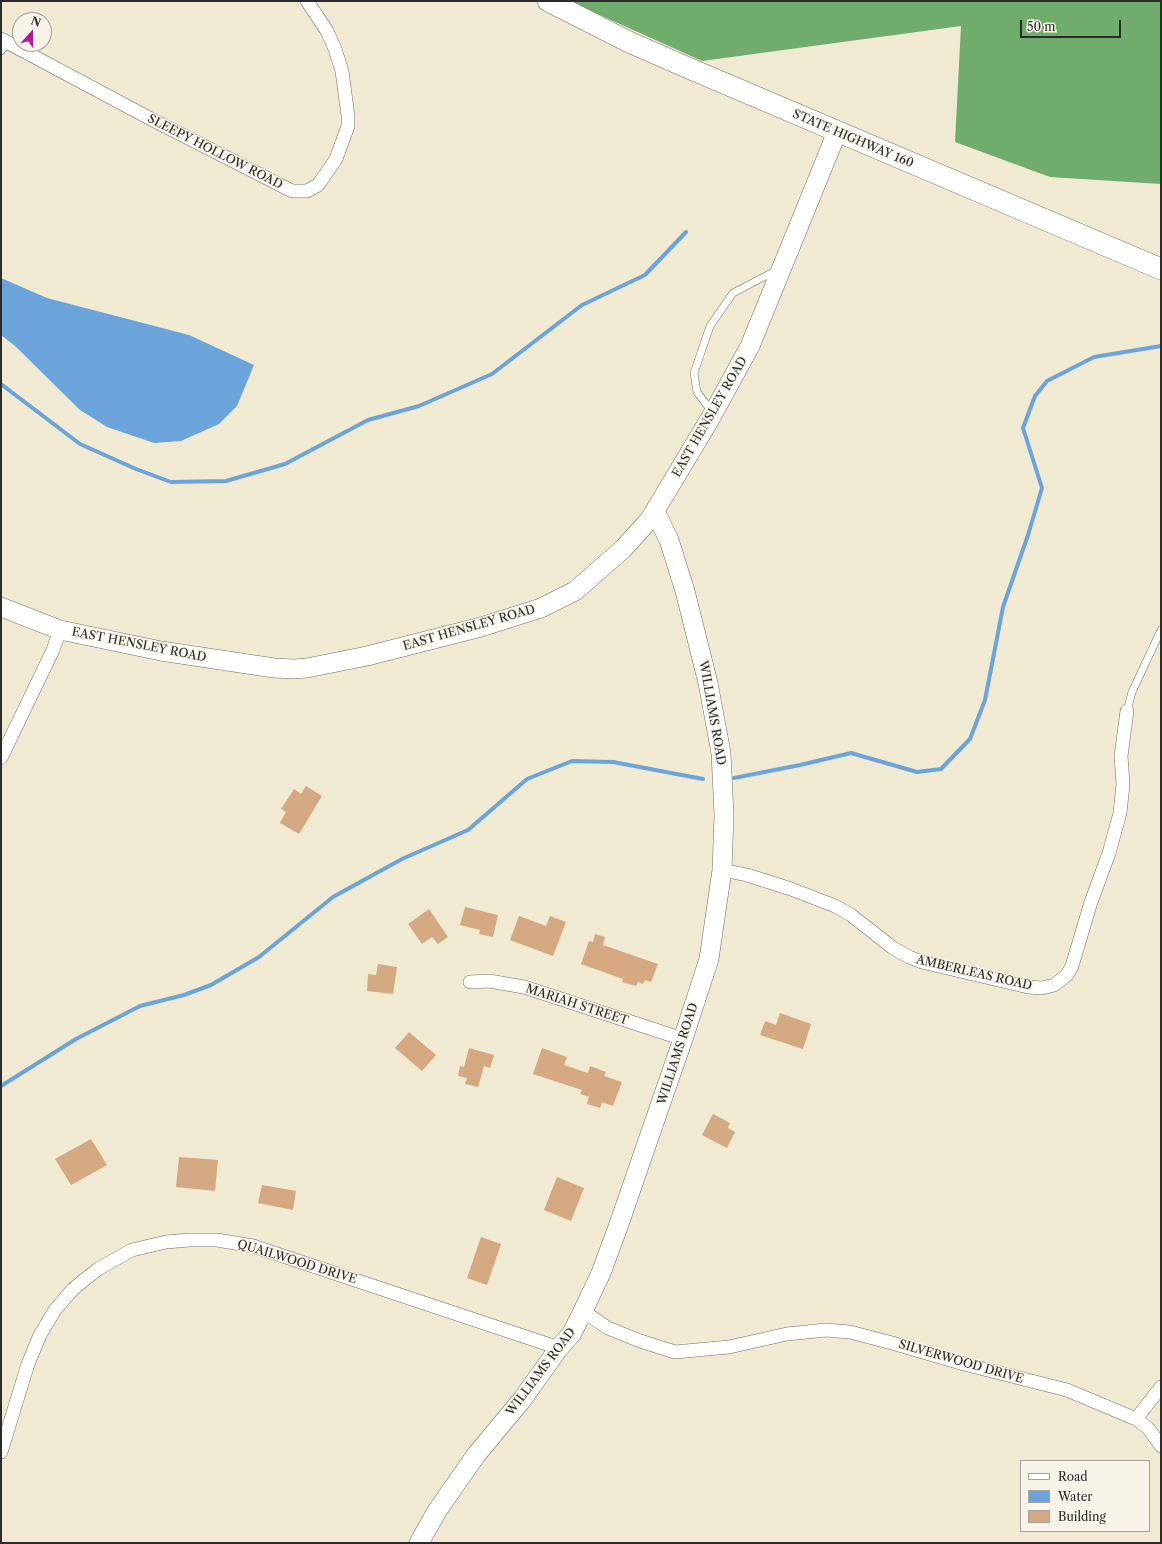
<!DOCTYPE html>
<html>
<head>
<meta charset="utf-8">
<style>
	body { margin:0 }
	#map { position:relative; width:1162px; height:1544px; overflow:hidden; background:#f0ead3; font-family:"Libre Caslon Text",serif }
	canvas { display:block }
	.frame { position:absolute; inset:0; border:2px solid #2b2b2b; pointer-events:none }
	.legend { position:absolute; left:1020px; top:1460px; width:130px; height:72px; box-sizing:border-box; background:#f7f3e8; border:1px solid #a5a39c; margin:0; padding:5px 7px; list-style:none; font-size:12px; color:#2b2b2b }
	.legend li { display:flex; align-items:center; gap:8px; height:20px }
	.legend b { width:20px; border:1px solid #a5a39c }
	.north { position:absolute; left:12px; top:12px; width:40px; height:40px; box-sizing:border-box; background:#f7f3e8; border:1px solid #a5a39c; border-radius:50%; rotate:21deg; font-size:11px; font-weight:700; line-height:16px; text-align:center; color:#2b2b2b }
	.north::after { content:''; display:block; margin:auto; width:14px; height:18px; background:#b5179e; clip-path:polygon(50% 0,100% 100%,50% 72%,0 100%) }
	.scale { position:absolute; left:1020px; top:20px; width:101px; height:18px; box-sizing:border-box; border:2px solid #2b2b2b; border-top:0; padding-left:5px; font-size:12px; line-height:14px; white-space:nowrap; color:#2b2b2b; -webkit-text-stroke:3px #f7f3e8; paint-order:stroke }
</style>
</head>
<body>
<div id="map">
<canvas width="1162" height="1544"></canvas>
<div class="frame"></div>
<ul class="legend">
<li><b style="height:5px;background:#fff"></b>Road</li>
<li><b style="height:11px;background:#6ba4da"></b>Water</li>
<li><b style="height:11px;background:#d4a881"></b>Building</li>
</ul>
<div class="north">N</div>
<div class="scale">50 m</div>
</div>
<script>
const ctx = document.querySelector('canvas').getContext('2d');
ctx.lineJoin = 'round';
function paint(path, color) { ctx.fillStyle = color; ctx.fill(path, 'evenodd'); }
const toPath = rows => new Path2D(rows.map(r => 'M' + r).join(''));
function stroke(path, color, width, dash) { ctx.strokeStyle = color; ctx.lineWidth = width; ctx.lineCap = dash ? 'butt' : 'round'; ctx.setLineDash(dash || []); ctx.stroke(path); }
function label(font, color, halo, rows, align = 'center') {
  ctx.font = font + ' "Libre Caslon Text",serif'; ctx.lineWidth = 3; ctx.setLineDash([]); ctx.textBaseline = 'middle'; ctx.strokeStyle = halo; ctx.fillStyle = color; for (const [text, x, y, turn = 0] of rows) {
    ctx.save(); ctx.translate(x, y); ctx.rotate((+turn || 0) * Math.PI / 180); ctx.textAlign = isNaN(turn) ? turn : align; if (halo) ctx.strokeText(text, 0, 0); ctx.fillText(text, 0, 0); ctx.restore();
  }
}
paint(toPath([
	[569,1,1161,1,1161,184,1050,177,955,142,961,26,702,61]
]), '#70ac6c');
paint(toPath([
	[1,278,47,298,189,335,254,365,237,406,219,424,181,441,154,443,107,427,80,410,15,346,1,335]
]), '#6ba4da');
stroke(toPath([
	[1,384,80,444,136,469,171,482,226,481,285,464,368,420,419,406,492,374,582,305,645,275,686,232],
	[734,778,800,765,851,753,917,772,941,769,970,739,985,700,1003,607,1028,535,1042,488,1023,428,1035,396,1047,381,1094,357,1161,346],
	[1,1086,76,1039,140,1006,184,995,211,985,259,957,333,897,402,859,468,830,527,779,572,761,613,762,703,779]
]), '#6ba4da', 4);
paint(toPath([
	[306,786,322,796,299,834,280,823,286,812,281,809,294,789,301,794],
	[465,907,498,915,493,937,479,934,480,930,460,925],
	[429,909,448,937,438,944,432,937,422,944,408,924],
	[519,916,546,926,550,916,566,922,553,956,510,940],
	[595,934,605,937,603,945,658,964,651,982,645,980,643,984,638,982,636,986,622,982,623,979,581,964,589,941,593,942],
	[378,964,397,967,393,994,367,991,368,974,376,975],
	[780,1013,811,1024,803,1049,760,1035,765,1021,776,1025],
	[409,1032,436,1055,422,1071,395,1048],
	[469,1048,494,1055,490,1068,484,1066,478,1087,465,1084,467,1078,458,1076,460,1066,464,1067],
	[542,1048,567,1057,564,1065,588,1073,590,1066,606,1072,604,1076,622,1082,613,1106,602,1102,600,1108,587,1104,589,1097,580,1094,582,1090,533,1074],
	[713,1114,730,1123,728,1128,735,1132,727,1148,702,1135],
	[91,1139,107,1165,71,1185,55,1159],
	[179,1157,218,1160,215,1191,176,1187],
	[557,1177,584,1188,571,1221,544,1210],
	[262,1185,296,1191,293,1210,258,1203],
	[481,1237,501,1244,487,1285,467,1278]
]), '#d4a881');
const lane = toPath([
	[1,51,8,43],
	[712,412,697,392,694,373,710,326,733,293,777,270],
	[1127,711,1132,692,1161,630]
]);
const street = toPath([
	[1,39,151,119,292,191,307,191,318,185,336,159,348,126,348,116,342,71,335,49,327,31,307,1],
	[1,758,53,650,60,630],
	[722,870,747,875,791,889,835,906,851,915,893,948,909,957,922,962,1028,987,1042,988,1054,985,1067,975,1072,966,1091,902,1109,853,1120,813,1123,784,1121,756,1127,711],
	[470,982,489,981,524,987,683,1039],
	[583,1311,608,1328,640,1341,675,1352,729,1347,787,1334,826,1330,850,1332,892,1343,964,1364,1067,1390,1136,1419,1148,1428,1161,1446],
	[1136,1419,1161,1387],
	[1,1452,28,1364,40,1335,55,1310,73,1289,98,1269,132,1250,166,1242,189,1240,217,1240,253,1246,559,1348]
]);
const secondary = toPath([
	[1,607,60,630,161,651,274,668,294,669,307,668,367,656,481,627,541,608,575,591,623,549,650,519,710,419,750,346,837,132],
	[419,1543,437,1511,476,1455,521,1401,559,1348,572,1333,583,1311,601,1273,618,1227,683,1039,709,959,722,870,724,815,721,753,708,683,685,591,669,540,655,511]
]);
const primary = toPath([
	[548,1,629,42,686,67,1161,269]
]);
stroke(lane, '#706e66', 8);
stroke(street, '#706e66', 14);
stroke(secondary, '#706e66', 20);
stroke(primary, '#706e66', 22);
stroke(lane, '#fff', 7);
stroke(street, '#fff', 13);
stroke(secondary, '#fff', 19);
stroke(primary, '#fff', 21);
label('12px', '#2b2b2b', '#f7f3e8', [
	["STATE HIGHWAY 160",853,139,23],
	["SLEEPY HOLLOW ROAD",215,152,27],
	["EAST HENSLEY ROAD",710,417,-60],
	["EAST HENSLEY ROAD",469,628,-16],
	["EAST HENSLEY ROAD",139,645,11],
	["WILLIAMS ROAD",712,713,80],
	["AMBERLEAS ROAD",974,973,13],
	["MARIAH STREET",577,1005,18],
	["WILLIAMS ROAD",678,1054,-72],
	["QUAILWOOD DRIVE",297,1262,17],
	["SILVERWOOD DRIVE",961,1362,16],
	["WILLIAMS ROAD",541,1372,-53]
]);
</script>
</body>
</html>
